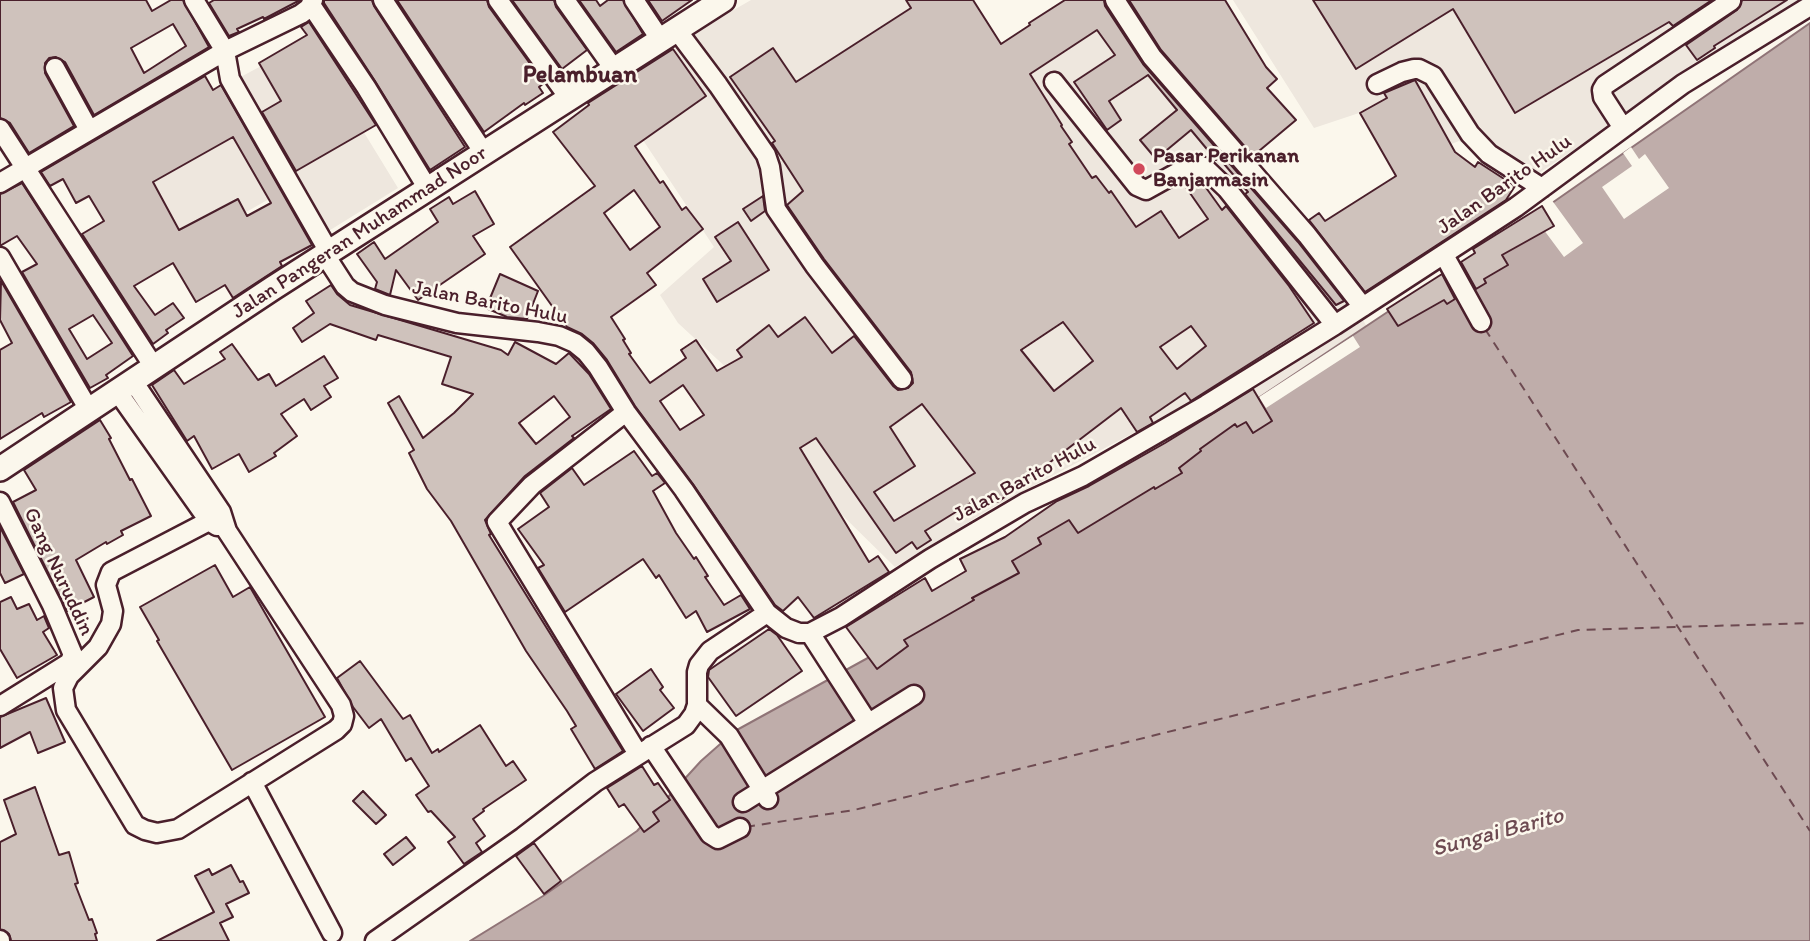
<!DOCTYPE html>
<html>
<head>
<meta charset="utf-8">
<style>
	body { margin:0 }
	canvas { display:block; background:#fbf7ec }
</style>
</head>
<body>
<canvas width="1810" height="941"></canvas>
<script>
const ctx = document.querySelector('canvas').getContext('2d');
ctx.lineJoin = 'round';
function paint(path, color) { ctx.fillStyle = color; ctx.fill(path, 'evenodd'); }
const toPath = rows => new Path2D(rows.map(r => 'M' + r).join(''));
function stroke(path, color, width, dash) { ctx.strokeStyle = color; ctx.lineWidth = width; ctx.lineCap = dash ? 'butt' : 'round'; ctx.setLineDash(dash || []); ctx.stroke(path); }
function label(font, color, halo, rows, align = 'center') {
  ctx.font = font + ' Itim,sans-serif'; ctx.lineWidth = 5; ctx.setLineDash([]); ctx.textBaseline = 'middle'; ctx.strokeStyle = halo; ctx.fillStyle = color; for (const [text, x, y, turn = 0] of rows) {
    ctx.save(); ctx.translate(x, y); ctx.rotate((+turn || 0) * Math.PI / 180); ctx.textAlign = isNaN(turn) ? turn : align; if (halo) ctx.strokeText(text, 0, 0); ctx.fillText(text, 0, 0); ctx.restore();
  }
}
paint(toPath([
	[751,0,937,0,987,88,1105,0,1156,71,1353,303,1367,327,1215,441,1195,412,1139,430,995,506,895,567,843,516,757,396,678,323,660,295,714,247,619,104,681,61,672,43,687,37],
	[1233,0,1800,0,1524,183,1459,141,1405,162,1371,109,1314,128],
	[308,41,398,188,327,232,235,80],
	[240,93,294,185,161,260,105,159]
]), '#eee7de');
const water = toPath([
	[1810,23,1810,941,470,941,543,896,637,831,701,761,735,731,895,643,1066,517,1206,433,1446,273,1466,263,1810,23]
]);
paint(water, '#bfadaa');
stroke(water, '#907477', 2);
paint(toPath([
	[1631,147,1639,159,1645,154,1669,188,1624,219,1602,187,1632,166,1623,153],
	[1551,199,1583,243,1564,257,1532,214],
	[1353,336,1360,347,1266,408,1259,397]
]), '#fbf7ec');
stroke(toPath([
	[1485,329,1810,831],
	[746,827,854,810,1578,630,1810,623]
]), '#6d4a51', 2, [9, 7]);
const building = toPath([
	[0,0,146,0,152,11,171,0,183,0,209,47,94,115,65,62,56,57,49,58,45,63,45,73,74,126,29,153,10,123,0,118,0,0],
	[173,24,186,46,144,73,131,48,173,24],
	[214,0,300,0,264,19,263,17,237,29,239,32,229,36,209,3,214,0],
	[324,0,372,0,374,6,465,147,430,170,375,81,324,3,324,0],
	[397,0,487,0,489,7,544,83,539,87,543,93,525,105,524,103,484,132,397,0],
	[512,0,554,0,556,7,587,50,562,69,512,0],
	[579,0,596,0,600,6,608,0,623,0,643,34,616,52,579,0],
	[648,0,692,0,662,21,648,0],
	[906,0,973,0,1001,44,1030,25,1029,23,1065,0,1104,0,1105,6,1143,64,1298,242,1344,301,1336,305,1245,194,1248,192,1219,158,1216,160,1191,130,1156,159,1140,140,1177,110,1148,75,1109,101,1121,120,1107,130,1074,82,1115,55,1097,30,1030,74,1062,125,1061,126,1072,142,1069,144,1092,178,1096,176,1109,193,1111,191,1136,227,1161,211,1179,238,1208,219,1183,183,1193,177,1199,178,1222,210,1226,206,1289,286,1314,323,1191,401,1185,393,1150,417,1153,423,1137,432,1121,408,998,502,996,500,978,512,972,502,925,531,931,540,917,549,912,542,896,553,816,438,800,448,869,562,878,556,889,572,814,618,798,597,783,611,775,605,693,484,635,406,607,360,593,343,582,334,567,327,510,247,595,186,553,132,589,105,588,103,673,49,706,96,635,146,660,183,663,181,682,210,686,207,703,229,647,273,656,285,611,317,625,339,623,340,631,353,629,354,650,383,686,358,681,350,696,340,717,371,742,357,737,350,769,325,778,337,805,317,832,353,854,336,893,386,898,390,908,388,913,383,911,372,824,259,787,205,803,191,772,143,775,141,730,77,773,48,796,82,911,8,906,0],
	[634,190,660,227,630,250,604,213,634,190],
	[1063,322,1093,361,1054,391,1021,350,1063,322],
	[1191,326,1206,346,1177,369,1160,347,1191,326],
	[683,385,704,415,680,430,660,401,683,385],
	[922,404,975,473,894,521,874,492,915,466,890,427,922,404],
	[1129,0,1225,0,1266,67,1277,79,1267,88,1296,120,1253,156,1161,50,1129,0],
	[1313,0,1712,0,1673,26,1669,22,1515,113,1453,9,1356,69,1313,0],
	[1742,0,1787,0,1714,46,1715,48,1697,60,1686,45,1737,10,1742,0],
	[309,22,376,125,296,171,262,112,281,101,259,63,307,35,301,27,309,22],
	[205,76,213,90,221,85,312,245,280,262,282,266,233,298,225,285,196,302,173,263,134,286,155,315,173,303,184,318,166,330,168,333,153,344,82,234,104,221,89,196,76,203,63,179,50,186,41,172,205,76],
	[233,137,271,203,247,216,238,199,179,230,153,182,233,137],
	[1415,80,1455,152,1475,167,1478,162,1515,186,1506,200,1365,292,1309,220,1319,213,1325,221,1396,176,1360,113,1387,98,1384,93,1415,80],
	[22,183,133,356,106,375,108,378,90,388,22,272,37,264,17,236,0,246,0,194,22,183],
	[93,315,112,343,87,359,69,329,93,315],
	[475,191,494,224,473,236,485,254,418,300,396,270,390,295,375,289,377,282,357,254,374,242,385,259,438,222,430,209,449,197,453,204,475,191],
	[763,196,765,211,751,221,743,209,763,196],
	[1542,206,1554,226,1502,255,1508,265,1484,279,1486,283,1476,289,1461,262,1475,253,1473,249,1542,206],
	[738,222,769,270,717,302,703,279,731,261,715,237,738,222],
	[500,274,538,291,527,319,507,317,486,308,500,274],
	[1442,274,1455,299,1447,304,1444,300,1398,326,1387,309,1442,274],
	[1,281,71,402,44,417,42,413,0,439,0,350,12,343,0,320,1,281],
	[331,285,337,294,350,305,501,350,508,355,515,342,556,364,569,353,589,374,611,409,572,436,574,438,525,476,485,520,491,534,489,535,623,751,595,769,571,729,576,726,567,711,526,651,451,521,427,489,409,453,414,450,388,403,399,396,423,438,454,413,473,394,442,384,451,357,378,335,376,340,330,324,302,342,293,328,314,313,306,301,331,285],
	[554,396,570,417,536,444,519,423,554,396],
	[232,344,258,380,269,374,276,386,324,356,338,378,324,386,331,397,311,410,304,399,281,414,297,436,274,453,276,456,249,472,239,454,212,469,194,436,187,441,152,385,174,370,184,384,225,359,220,352,232,344],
	[1253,389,1272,421,1253,433,1246,422,1237,427,1235,424,1200,449,1201,451,1179,468,1182,473,1155,489,1154,487,1078,533,1069,520,1038,538,1041,544,1012,561,1019,573,972,598,974,600,904,640,908,646,877,669,846,627,925,578,932,591,966,571,960,559,1005,537,1057,501,1089,486,1165,443,1253,389],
	[100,420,111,438,109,439,130,480,132,479,151,516,121,531,123,535,107,544,106,542,76,560,94,597,67,611,13,502,36,490,24,470,100,420],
	[634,451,652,476,657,473,665,483,653,491,676,533,694,559,696,557,708,576,705,577,724,605,741,595,750,609,707,632,696,611,686,618,659,575,656,578,643,559,565,612,538,568,544,565,518,529,549,507,540,493,572,468,584,485,634,451],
	[0,527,24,574,5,583,0,573,0,527],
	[215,565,233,597,250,587,325,717,232,770,157,641,159,640,140,607,215,565],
	[11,597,17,609,29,604,37,620,44,616,49,628,43,632,57,655,17,678,0,649,0,602,11,597],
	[769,629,777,635,802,671,736,716,708,677,709,670,769,629],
	[360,661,403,719,410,715,432,753,438,749,439,752,480,725,506,766,513,761,526,780,483,809,484,811,473,819,485,836,476,843,482,852,464,864,448,842,455,837,431,811,428,812,416,795,429,786,411,758,406,761,381,719,369,728,353,707,337,678,360,661],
	[651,669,663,687,660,690,674,708,643,731,616,694,651,669],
	[46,698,65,742,38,753,30,732,0,748,0,717,46,698],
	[642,766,654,785,658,783,670,800,653,812,659,821,644,832,624,804,619,807,607,788,642,766],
	[35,787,59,855,69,852,78,883,75,884,89,920,92,919,97,933,95,934,97,941,11,941,9,934,0,929,0,842,16,834,4,800,35,787],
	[363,791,386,815,376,824,353,801,363,791],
	[406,837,415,848,393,865,384,854,406,837],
	[534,843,561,881,544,894,516,856,534,843],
	[231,865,240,882,243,881,249,893,226,904,233,917,220,923,229,941,157,941,214,912,195,876,209,869,212,875,231,865]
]);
paint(building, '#cfc2bc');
stroke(building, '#4a1f2b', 2);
const minor = toPath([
	[194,0,225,51,230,79,329,252],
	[383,0,484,153],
	[498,0,569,98],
	[565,0,614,69],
	[634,0,660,39],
	[1115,0,1152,57,1307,235,1363,307],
	[311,5,366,87,428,189],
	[676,29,718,85,766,155,770,167,776,209,815,266,902,379],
	[55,68,89,130],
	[1054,82,1137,186,1146,190,1191,165,1204,167,1227,189,1335,325],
	[1377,84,1402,72,1414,69,1419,69,1433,76,1470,134,1489,154,1542,188],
	[1623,128,1603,97,1602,90,1605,85,1731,1],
	[0,129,154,367],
	[0,183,225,51,301,14,309,8,313,0],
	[325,255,345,286,352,292,385,305,457,323,538,332,559,336,575,343,586,352,598,367,626,412,684,490,767,613,786,628,799,633,810,633,841,617,930,559,1025,503,1083,476,1206,405,1335,325,1516,207,1683,84,1810,6],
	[1444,255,1481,322],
	[0,257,89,410],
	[133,381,221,512,227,531,341,705,344,716,342,724,336,730,178,829,157,833,145,830,135,825,66,710,63,688,69,676,98,647,111,624,113,611,106,585,111,572,209,521,221,512],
	[117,391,209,521,217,526],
	[626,412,532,485,497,522,638,754],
	[0,502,52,605,73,655,69,663,0,706],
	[810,633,868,723],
	[697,705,729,736,768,799],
	[651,746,710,834,718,839,740,828],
	[252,782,332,933],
	[743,802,914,695],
	[0,940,0,941],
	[375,941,523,837,595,782,686,725,694,714,697,705,697,672,699,665,710,651,767,613]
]);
const major = toPath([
	[0,469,273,288,723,0]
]);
stroke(minor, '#4a1f2b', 23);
stroke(major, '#4a1f2b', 28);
stroke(minor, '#fbf7ec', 18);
stroke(major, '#fbf7ec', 23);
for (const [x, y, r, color] of [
	[1139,169,7,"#d1495b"]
]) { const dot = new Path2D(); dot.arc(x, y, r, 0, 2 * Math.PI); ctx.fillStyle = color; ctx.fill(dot); stroke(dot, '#fbf7ec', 2.5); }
label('bold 21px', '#4a1f2b', '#fbf7ec', [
	["Pasar Perikanan",1153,157],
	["Banjarmasin",1153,181]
], 'left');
label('21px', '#4a1f2b', '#fbf7ec', [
	["Jalan Barito Hulu",1505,185,-35],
	["Jalan Pangeran Muhammad Noor",360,233,-33],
	["Jalan Barito Hulu",490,303,11],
	["Jalan Barito Hulu",1025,480,-28],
	["Gang Nuruddin",58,572,65]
]);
label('italic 23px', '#6d4a51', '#fbf7ec', [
	["Sungai Barito",1498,833,-15]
]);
label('bold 24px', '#4a1f2b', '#fbf7ec', [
	["Pelambuan",580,76]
]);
</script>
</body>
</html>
